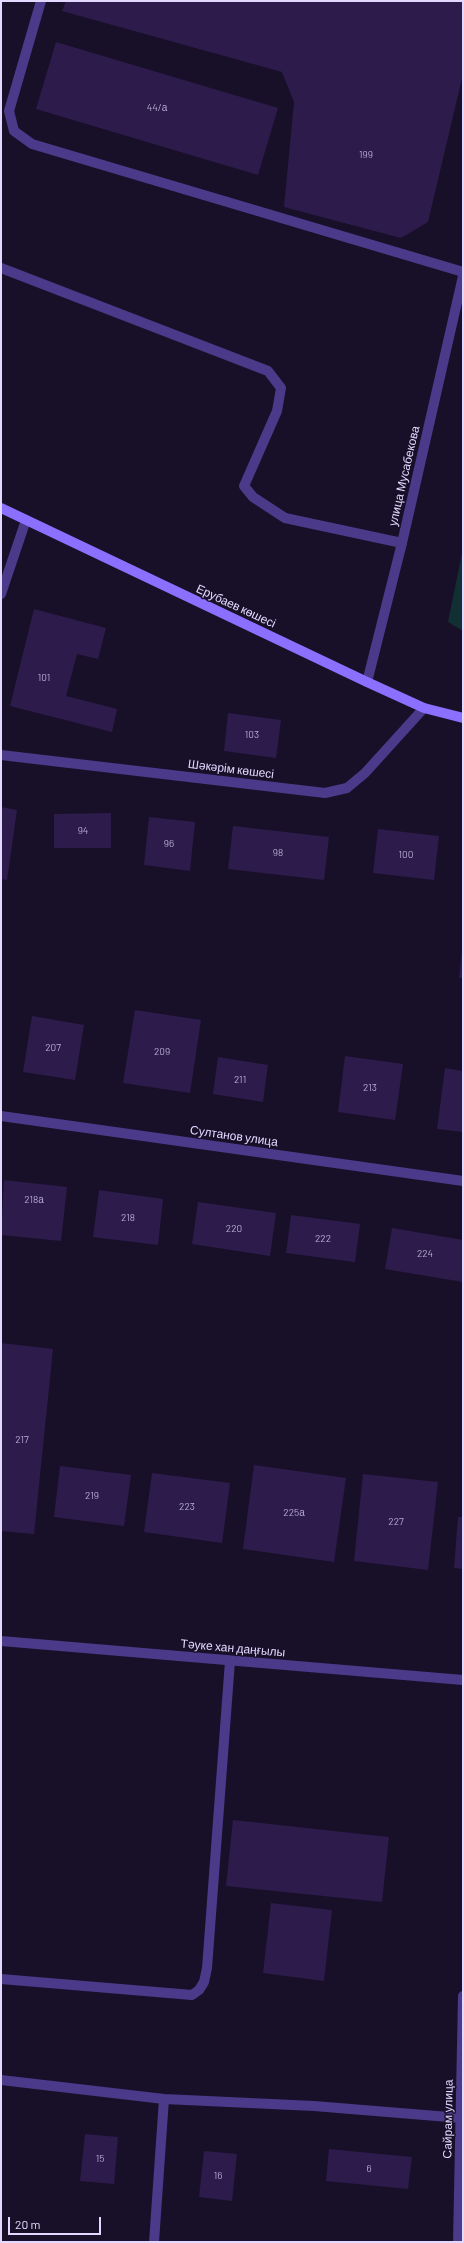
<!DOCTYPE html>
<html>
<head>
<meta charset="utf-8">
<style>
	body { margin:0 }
	#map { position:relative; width:464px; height:2243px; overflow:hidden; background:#181029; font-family:Barlow,sans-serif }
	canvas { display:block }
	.frame { position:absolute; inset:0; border:2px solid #e3d8ff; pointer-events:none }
	.scale { position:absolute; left:8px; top:2217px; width:93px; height:18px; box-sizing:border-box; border:2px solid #e3d8ff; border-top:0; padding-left:5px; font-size:12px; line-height:14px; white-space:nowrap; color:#e3d8ff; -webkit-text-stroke:3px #181029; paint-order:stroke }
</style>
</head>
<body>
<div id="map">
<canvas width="464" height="2243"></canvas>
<div class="frame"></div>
<div class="scale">20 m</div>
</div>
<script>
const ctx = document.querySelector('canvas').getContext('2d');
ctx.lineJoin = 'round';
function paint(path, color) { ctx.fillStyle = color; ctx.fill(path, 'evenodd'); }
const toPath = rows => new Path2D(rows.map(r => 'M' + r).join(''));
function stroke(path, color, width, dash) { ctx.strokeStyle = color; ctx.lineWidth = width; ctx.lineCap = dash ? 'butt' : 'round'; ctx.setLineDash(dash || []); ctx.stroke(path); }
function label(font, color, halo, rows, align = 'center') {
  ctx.font = font + ' Barlow,sans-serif'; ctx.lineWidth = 3; ctx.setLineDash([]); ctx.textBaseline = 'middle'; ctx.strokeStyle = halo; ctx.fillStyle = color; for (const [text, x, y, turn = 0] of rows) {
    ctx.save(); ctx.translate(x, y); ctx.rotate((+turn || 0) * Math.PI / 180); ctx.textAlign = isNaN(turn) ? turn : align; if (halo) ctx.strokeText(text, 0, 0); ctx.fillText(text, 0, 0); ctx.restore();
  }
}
paint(toPath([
	[463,548,463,631,448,622]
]), '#122f33');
paint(toPath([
	[66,1,463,1,463,74,428,222,401,238,284,207,294,102,282,72,62,11],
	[56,42,278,108,258,175,36,109],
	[34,609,106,628,98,659,77,654,66,696,117,709,112,732,10,706],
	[228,713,281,720,276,758,224,751],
	[1,807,17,810,7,880,1,879],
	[111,813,111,848,54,848,54,814],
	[149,817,195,822,190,871,144,865],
	[233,826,329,837,324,880,228,869],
	[378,829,439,836,434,880,373,873],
	[462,951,463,951,463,978,459,978],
	[135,1010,201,1020,190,1093,123,1083],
	[32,1016,84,1025,75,1080,23,1072],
	[345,1056,403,1064,395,1120,338,1112],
	[218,1057,268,1065,263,1102,213,1094],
	[445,1068,463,1071,463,1132,437,1129],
	[4,1180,67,1187,61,1241,1,1235],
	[99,1190,163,1199,158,1245,93,1237],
	[198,1202,276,1213,270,1256,192,1244],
	[291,1215,360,1224,355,1262,286,1253],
	[392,1228,463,1240,463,1282,385,1269],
	[1,1343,53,1349,34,1534,1,1531],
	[254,1465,346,1478,334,1562,243,1549],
	[60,1466,131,1475,124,1526,54,1517],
	[152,1473,230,1483,222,1543,144,1532],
	[363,1474,438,1482,428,1570,354,1561],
	[458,1517,463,1517,463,1569,454,1568],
	[233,1820,389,1837,382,1902,226,1886],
	[271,1903,332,1910,324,1981,263,1973],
	[85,2134,118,2137,114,2184,80,2181],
	[329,2149,412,2157,408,2189,326,2181],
	[204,2151,237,2154,232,2201,199,2197]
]), '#2d1b4b');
stroke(toPath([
	[41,1,9,111,14,131,32,144,463,272],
	[1,268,268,371,281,388,277,411,244,486,253,497,285,518,402,543],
	[1,594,26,520],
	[1,1979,192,1995,199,1990,204,1982,207,1968,230,1661]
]), '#4a3a89', 10);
stroke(toPath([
	[367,682,402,543,463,276],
	[1,755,325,793,347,788,365,773,424,708],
	[1,1116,463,1181],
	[1,2080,164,2099,314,2106,461,2118],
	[154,2242,164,2099],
	[458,2242,463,1996]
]), '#4a3a89', 10);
stroke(toPath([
	[1,1641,463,1680]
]), '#4a3a89', 10);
stroke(toPath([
	[1,508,367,682,424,708,463,718]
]), '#8b6fff', 10);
label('10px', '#b6a9d2', null, [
	["44/а",157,108],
	["199",366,155],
	["101",44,678],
	["103",252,735],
	["94",83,831],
	["96",169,844],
	["98",278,853],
	["100",406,855],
	["207",53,1048],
	["209",162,1052],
	["211",240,1080],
	["213",370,1088],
	["218а",34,1200],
	["218",128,1218],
	["220",234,1229],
	["222",323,1239],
	["224",425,1254],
	["217",22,1440],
	["219",92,1496],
	["223",187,1507],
	["225а",294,1513],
	["227",396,1522],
	["15",100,2159],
	["6",369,2169],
	["16",218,2176]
]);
label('12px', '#e3d8ff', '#181029', [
	["улица Мусабекова",404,476,-77],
	["Ерубаев көшесі",236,606,25],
	["Шәкәрім көшесі",231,769,7],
	["Султанов улица",234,1136,8],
	["Тәуке хан даңғылы",233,1648,5],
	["Сайрам улица",448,2119,-89]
]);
</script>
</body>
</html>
